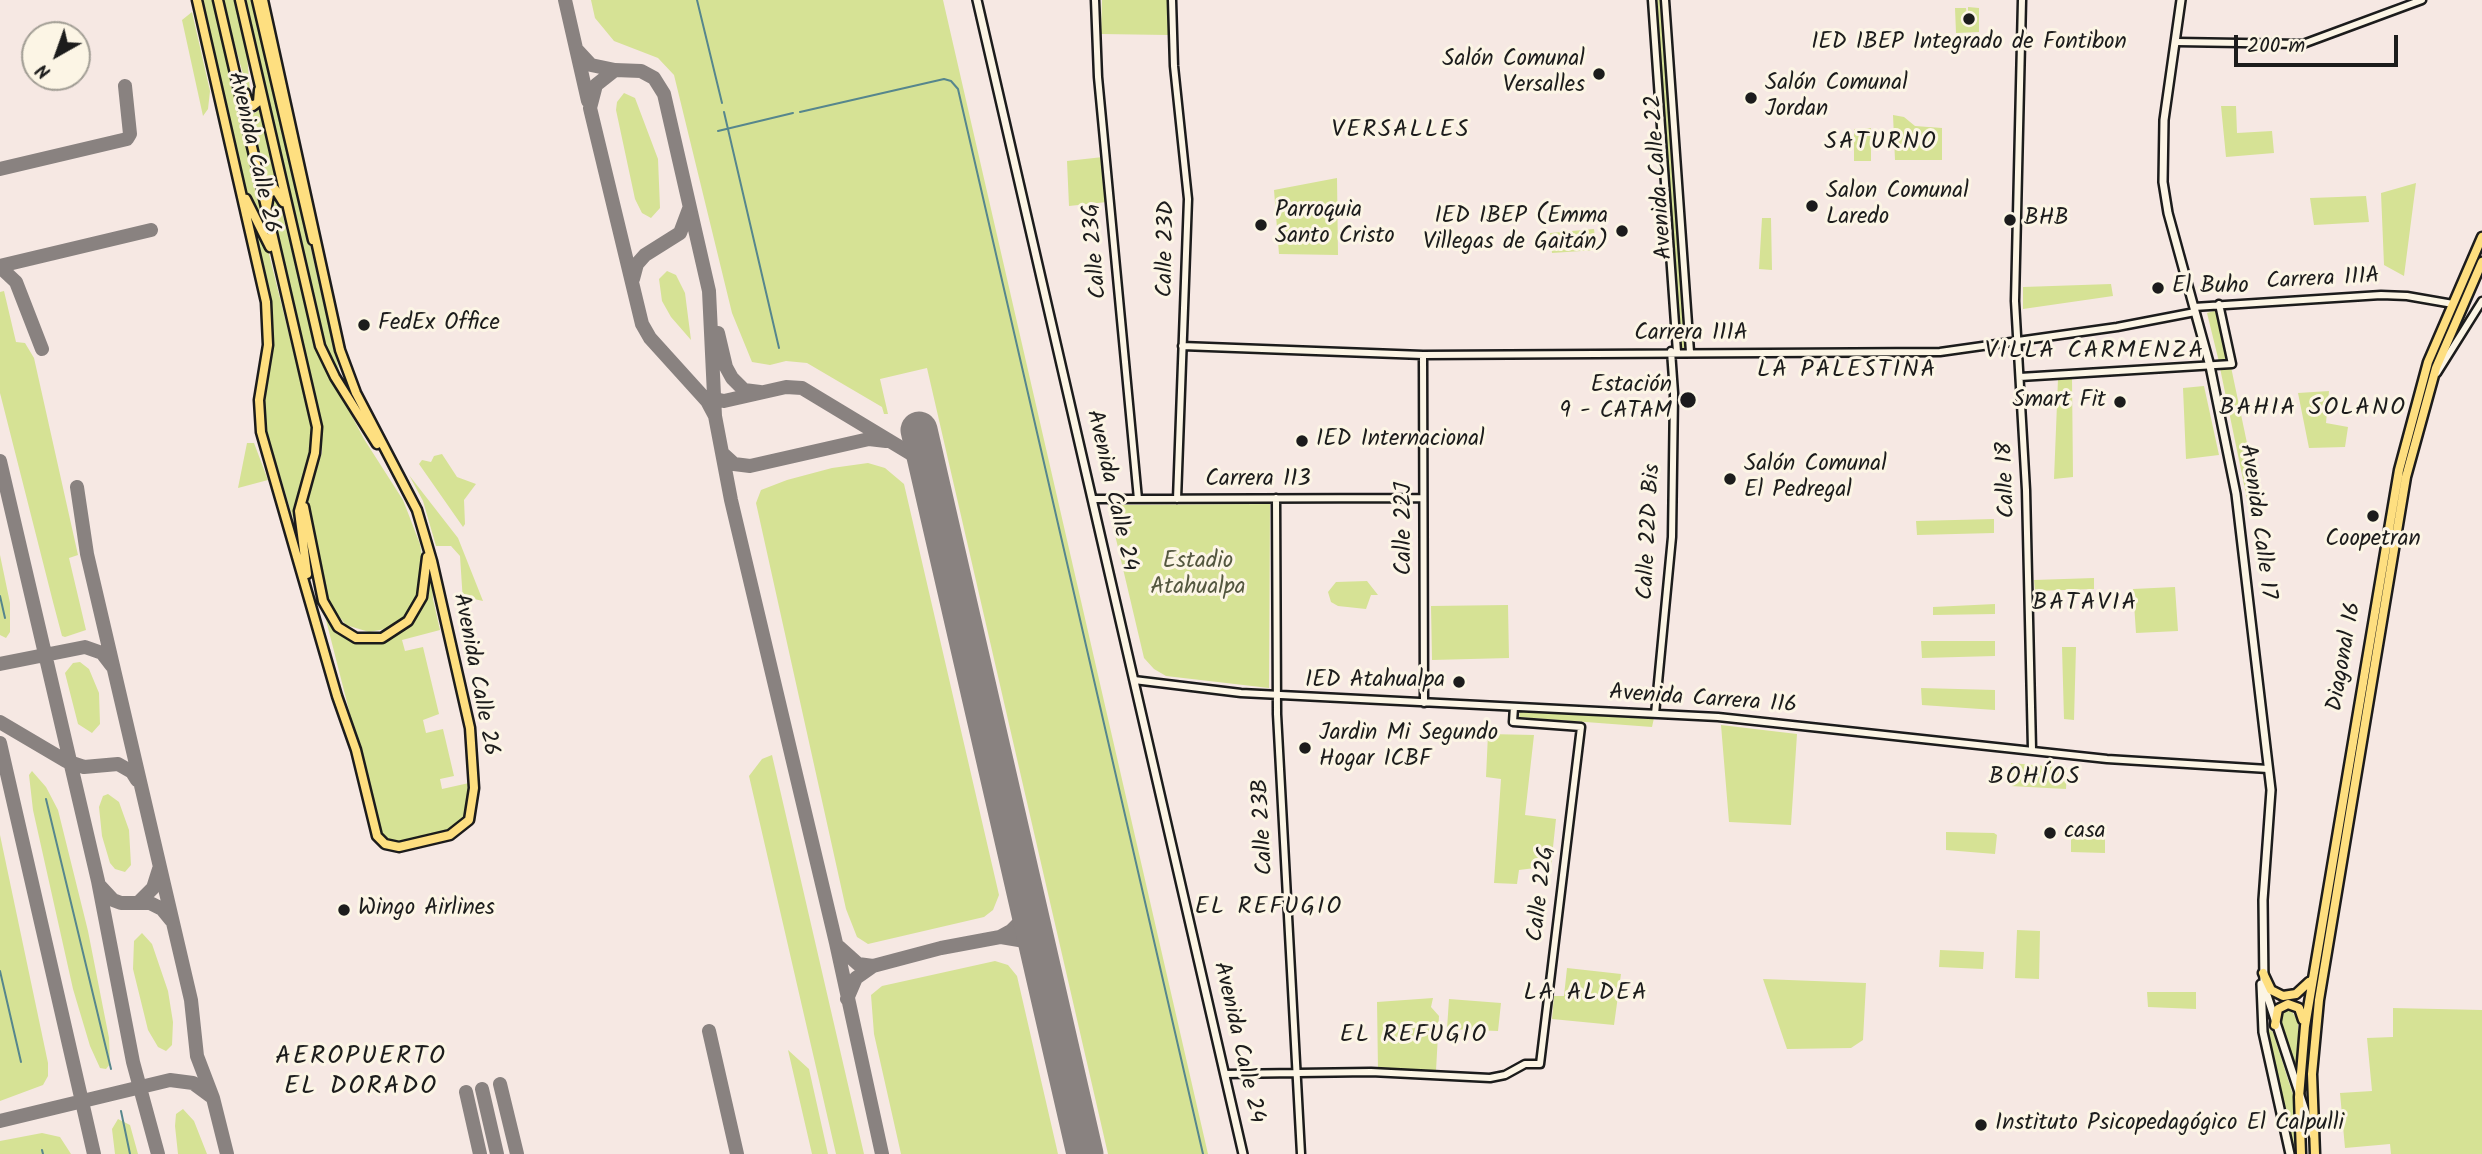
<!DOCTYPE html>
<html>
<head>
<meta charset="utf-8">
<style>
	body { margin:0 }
	#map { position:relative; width:2482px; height:1154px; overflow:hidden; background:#f6e8e3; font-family:Kalam,sans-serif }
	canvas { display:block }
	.north { position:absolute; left:21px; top:21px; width:70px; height:70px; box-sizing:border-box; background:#fcf5e5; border:2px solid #a29e95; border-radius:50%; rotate:220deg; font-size:19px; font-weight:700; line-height:28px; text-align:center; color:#1c1c1c }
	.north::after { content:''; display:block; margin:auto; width:24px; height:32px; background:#1c1c1c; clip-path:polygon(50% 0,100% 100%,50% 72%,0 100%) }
	.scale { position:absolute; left:2234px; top:35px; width:164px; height:32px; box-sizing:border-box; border:4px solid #1c1c1c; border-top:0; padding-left:9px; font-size:21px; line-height:24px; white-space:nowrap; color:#1c1c1c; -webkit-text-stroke:5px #fcf5e5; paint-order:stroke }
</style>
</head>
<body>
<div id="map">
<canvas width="2482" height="1154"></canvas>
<div class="north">N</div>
<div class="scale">200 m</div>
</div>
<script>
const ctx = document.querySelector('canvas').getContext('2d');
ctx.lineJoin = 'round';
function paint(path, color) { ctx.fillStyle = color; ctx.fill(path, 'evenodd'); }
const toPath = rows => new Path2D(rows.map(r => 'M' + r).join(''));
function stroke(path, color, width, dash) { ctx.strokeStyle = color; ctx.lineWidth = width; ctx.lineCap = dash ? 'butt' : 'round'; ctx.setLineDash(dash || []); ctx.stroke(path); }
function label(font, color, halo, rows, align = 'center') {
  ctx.font = font + ' Kalam,sans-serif'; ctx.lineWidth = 6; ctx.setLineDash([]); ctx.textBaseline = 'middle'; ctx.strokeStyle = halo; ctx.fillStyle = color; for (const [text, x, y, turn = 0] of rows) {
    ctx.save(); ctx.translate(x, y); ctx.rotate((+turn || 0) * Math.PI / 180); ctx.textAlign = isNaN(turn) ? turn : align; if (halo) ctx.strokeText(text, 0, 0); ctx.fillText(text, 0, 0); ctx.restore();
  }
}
paint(toPath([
	[200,0,215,0,267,233,244,190],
	[222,0,235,0,247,56,251,102],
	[244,0,253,0,341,378,324,342],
	[591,0,943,0,1208,1154,1108,1154,927,368,880,379,888,414,884,414,882,407,807,363,786,361,770,365,752,362,732,313,674,75,658,58,614,41,595,18],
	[1102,0,1168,0,1169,35,1101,34],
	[1654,0,1663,0,1687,348,1680,348],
	[1968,7,1979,8,1979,32,1956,33,1955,8,1966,8,1968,27],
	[192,12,210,91,208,109,203,116,182,20],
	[624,93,635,98,658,159,660,208,651,218,642,213,635,199,616,110,617,102],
	[2221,106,2236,106,2237,133,2272,131,2274,153,2226,157],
	[262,107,279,182,270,180,264,186,246,110,255,113],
	[1893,115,1904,117,1915,126,1942,128,1942,160,1895,160],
	[1871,128,1871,161,1854,161,1854,129],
	[1103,157,1107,202,1069,206,1067,161],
	[1337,178,1338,255,1279,254,1274,190],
	[2416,183,2404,276,2384,265,2381,193],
	[273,194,279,200,316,348,364,439,403,500,420,544,424,567,416,603,403,619,385,629,369,632,346,625,326,600,307,514,310,486,322,453,322,428,276,232],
	[2366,196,2369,222,2314,225,2310,198],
	[250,214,269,254,314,435,314,449,295,525,262,416,271,348],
	[1762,218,1771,218,1772,270,1759,269],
	[1594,229,1596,250,1552,253,1550,233],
	[667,271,676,275,685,293,691,340,671,317,662,301,659,279],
	[2111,284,2113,296,2023,309,2023,287],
	[4,291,16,342,25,343,34,358,78,555,69,558,86,630,65,637,62,636,53,602,0,393,0,292],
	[2217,310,2228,359,2219,362,2207,313],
	[2231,367,2259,500,2247,499,2220,368],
	[2072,378,2073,477,2054,479,2058,379],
	[2204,386,2219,455,2186,459,2183,388],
	[2329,391,2326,423,2348,427,2345,447,2309,448,2298,393],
	[247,443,254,443,268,480,238,488],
	[442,454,457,477,476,484,464,500,465,524,463,527,419,464,422,460,431,462,434,456],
	[868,463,885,468,904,484,999,895,993,910,984,917,868,944,857,937,846,909,756,503,761,490,787,480,832,468],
	[409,475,458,538,483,601,474,599,463,602,460,556,451,546,436,546,423,501],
	[1270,504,1269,688,1166,676,1154,669,1144,658,1108,505],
	[1994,519,1994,533,1917,535,1916,521],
	[0,555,10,603,10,632,6,638,0,635],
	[431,563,433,599,440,630,402,640,405,651,423,647,439,714,423,720,426,733,443,729,454,776,440,779,442,789,469,783,469,801,464,818,450,830,395,842,381,836,325,616,337,629,358,641,375,642,391,638,405,630,422,606,428,591],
	[2094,578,2094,589,2035,591,2034,580],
	[1367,581,1378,595,1371,595,1366,609,1338,606,1331,602,1328,592,1336,582],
	[2175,587,2178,631,2136,633,2133,589],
	[1995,604,1995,614,1933,615,1933,607],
	[1508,605,1509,658,1432,660,1431,606],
	[1921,641,1995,641,1995,656,1922,658],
	[2062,647,2076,647,2074,720,2064,719],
	[80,662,89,669,99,693,100,724,92,733,78,724,65,673,73,663],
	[1921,688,1995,690,1995,710,1922,705],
	[1520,711,1574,714,1654,718,1652,727,1519,717],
	[1721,725,1797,734,1791,825,1729,822],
	[1488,734,1534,735,1525,815,1556,819,1551,866,1519,870,1517,884,1494,883,1501,779,1486,777],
	[772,755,864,1154,836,1154,749,776,762,759],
	[2011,763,2067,768,2066,789,2010,786],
	[32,771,46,787,58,810,88,931,109,1038,110,1064,106,1069,100,1068,90,1046,73,989,33,810,29,775],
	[108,794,119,802,129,830,131,865,125,872,115,869,110,863,102,836,99,807,103,796],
	[2071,829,2105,829,2105,853,2071,852],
	[1946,832,1994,833,1997,835,1995,854,1946,850],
	[0,835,48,1063,48,1076,43,1085,0,1101],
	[2017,930,2040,931,2039,979,2015,978],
	[142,933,152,944,168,991,173,1022,172,1045,166,1051,158,1047,148,1030,133,969,134,941],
	[1940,950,1984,952,1983,969,1939,967],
	[995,961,1008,965,1017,976,1058,1154,901,1154,874,1034,871,995,882,986],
	[1567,968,1621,974,1614,1025,1552,1019,1554,996,1564,996],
	[1763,979,1866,983,1863,1040,1851,1048,1787,1049],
	[2147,992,2196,992,2196,1009,2148,1007],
	[1433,998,1431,1007,1439,1016,1436,1071,1378,1070,1377,1002],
	[1449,999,1501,1003,1498,1031,1447,1029],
	[2289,1007,2298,1021,2298,1080,2280,1020,2281,1011],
	[2393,1008,2482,1010,2482,1154,2391,1154,2390,1144,2345,1148,2340,1093,2372,1091,2367,1038,2393,1037],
	[2266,1027,2273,1032,2293,1095,2296,1154],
	[788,1050,809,1069,828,1154,812,1154],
	[183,1109,194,1121,207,1154,178,1154,175,1126,176,1114],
	[118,1119,130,1125,138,1154,115,1154,112,1129],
	[42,1133,60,1137,71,1154,0,1154,0,1141]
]), '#d6e295');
stroke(toPath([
	[697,0,722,103],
	[724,112,779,348],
	[800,112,944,79,951,81,958,89,1203,1154],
	[718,131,793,113],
	[0,596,5,618],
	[46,799,111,1069],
	[0,971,21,1062],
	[121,1111,130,1154],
	[42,1150,43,1154]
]), '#56868d', 2);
stroke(toPath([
	[565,0,588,101],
	[578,51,591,65,615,70],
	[0,169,127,139,130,134,125,86],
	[0,266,151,230],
	[0,267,16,282,42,349],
	[633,279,637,264,645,255,680,233,689,209],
	[718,333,726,367,732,378,744,390,760,392],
	[706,397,724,401,786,387,802,388,918,458,930,478],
	[715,416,707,401,650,338,642,324,590,108,596,85,615,70,641,71,654,78,664,94,709,291,715,416,731,500,836,943,882,1154],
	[722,453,734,464,750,466,869,439,886,441],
	[0,461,98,881,133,1062,158,1154],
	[77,487,87,554,191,1000,197,1056,213,1098,227,1154],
	[0,664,85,647,102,653,112,666],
	[0,722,66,761,84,767,118,764,132,772,137,780],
	[0,743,94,1154],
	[100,886,113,900,121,903,150,903,162,909,171,920],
	[139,902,153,888,159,869],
	[1001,937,1025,941,1035,949,1040,958],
	[839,947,858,964,873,966,941,948,1000,937,1011,931,1022,920,1026,898],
	[847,999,856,978,873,966],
	[709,1031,737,1154],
	[500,1084,517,1154],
	[482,1089,497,1154],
	[466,1092,480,1154],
	[0,1121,170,1080,193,1083,212,1097]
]), '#898280', 14);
stroke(toPath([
	[919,430,1085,1154]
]), '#898280', 37);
const tertiary = toPath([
	[1095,0,1098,77,1138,499],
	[1172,0,1174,66,1188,199,1177,499],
	[1652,0,1677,352],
	[1665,0,1690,352],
	[2022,0,2015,301,2026,490,2032,749],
	[2177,42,2303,44,2422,0],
	[2194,307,2381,295,2407,296,2453,304],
	[1182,346,1423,355,1940,352,2117,327,2195,312],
	[1423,355,1424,703],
	[2437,373,2482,301],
	[2020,377,2232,364,2219,304],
	[1276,498,1277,714,1301,1154],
	[1093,499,1423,498],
	[1134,680,1241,693,1718,717,2107,759,2268,769],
	[1655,714,1672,537,1674,393,1671,351],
	[1225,1074,1371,1072,1490,1078,1505,1075,1525,1064,1540,1064,1581,727,1513,722,1514,707]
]);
const secondary = toPath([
	[977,0,1243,1154],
	[2181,0,2164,120,2163,182,2168,213,2210,366,2236,494,2271,790,2263,900,2264,986,2313,1135],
	[2261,984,2263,1032,2290,1154]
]);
const primary = toPath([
	[197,0,266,302,268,345,259,400,261,432,337,696,356,750,377,836,385,844,399,847,450,835,469,820,474,788,470,728,432,561,417,510,356,393,340,350,263,0],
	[218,0,317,427,315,453,299,511,307,574],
	[240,0,320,346,335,377,377,444],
	[257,0,313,240],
	[245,93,248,103,253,106,258,102,259,90],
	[246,199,270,247],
	[267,206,269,194,275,189,283,202],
	[304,507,323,601,338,627,356,638,382,638,408,621,422,597,427,557],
	[2263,973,2271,990,2283,996,2296,994,2309,982],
	[2275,1025,2278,1009,2288,1004,2299,1008,2303,1020],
	[2301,1154,2299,1097,2305,1026,2399,470,2428,362,2482,237],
	[2315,1154,2312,1074,2319,1000,2406,477,2436,368,2482,262]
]);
stroke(tertiary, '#1c1c1c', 11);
stroke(secondary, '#1c1c1c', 12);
stroke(primary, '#1c1c1c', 13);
stroke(tertiary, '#fcf5e5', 6);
stroke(secondary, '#fcf5e5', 7);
stroke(primary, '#fedf80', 8);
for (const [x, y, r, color] of [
	[1969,19,7,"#1c1c1c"],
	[1599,74,7,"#1c1c1c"],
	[1751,98,7,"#1c1c1c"],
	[1812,206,7,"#1c1c1c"],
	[2010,220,7,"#1c1c1c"],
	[1261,225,7,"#1c1c1c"],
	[1622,231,7,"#1c1c1c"],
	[2158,288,7,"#1c1c1c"],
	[364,325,7,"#1c1c1c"],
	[1688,400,9,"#1c1c1c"],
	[2120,402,7,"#1c1c1c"],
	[1302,441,7,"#1c1c1c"],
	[1730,479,7,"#1c1c1c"],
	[2373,516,7,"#1c1c1c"],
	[1459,682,7,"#1c1c1c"],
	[1305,748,7,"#1c1c1c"],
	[2050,833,7,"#1c1c1c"],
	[344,910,7,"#1c1c1c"],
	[1981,1125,7,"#1c1c1c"]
]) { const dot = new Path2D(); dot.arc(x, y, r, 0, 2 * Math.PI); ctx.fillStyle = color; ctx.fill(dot); stroke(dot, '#fcf5e5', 2.5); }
label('23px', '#1c1c1c', '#fcf5e5', [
	["IED IBEP Integrado de Fontibon",1969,44,"center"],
	["Salón Comunal",1585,61,"right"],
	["Versalles",1585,87,"right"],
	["Salón Comunal",1765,85],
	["Jordan",1765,111],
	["Salon Comunal",1826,193],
	["Laredo",1826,219],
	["Parroquia",1275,212],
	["Santo Cristo",1275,238],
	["IED IBEP (Emma",1608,218,"right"],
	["Villegas de Gaitán)",1608,244,"right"],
	["BHB",2024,220],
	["El Buho",2172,288],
	["FedEx Office",378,325],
	["Estación",1672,387,"right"],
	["9 - CATAM",1672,413,"right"],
	["Smart Fit",2106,402,"right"],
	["IED Internacional",1316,441],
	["Salón Comunal",1744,466],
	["El Pedregal",1744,492],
	["Coopetran",2373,541,"center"],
	["IED Atahualpa",1445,682,"right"],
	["Jardin Mi Segundo",1319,735],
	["Hogar ICBF",1319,761],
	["casa",2064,833],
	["Wingo Airlines",358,910],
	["Instituto Psicopedagógico El Calpulli",1995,1125]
], 'left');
label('23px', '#1c1c1c', '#fcf5e5', [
	["Avenida Calle 26",252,153,77],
	["Avenida Calle 22",1661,177,-94],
	["Calle 23D",1168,249,-89],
	["Calle 23G",1097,251,-95],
	["Carrera 111A",2323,281,-3],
	["Carrera 111A",1691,335],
	["Calle 18",2008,480,-92],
	["Carrera 113",1258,481],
	["Avenida Calle 24",1110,491,77],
	["Avenida Calle 17",2256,522,82],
	["Calle 22J",1406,529,-90],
	["Calle 22D Bis",1651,532,-87],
	["Diagonal 16",2346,657,-80],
	["Avenida Calle 26",474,675,79],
	["Avenida Carrera 116",1703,701,4],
	["Calle 23B",1265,827,-93],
	["Calle 22G",1543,894,-83],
	["Avenida Calle 24",1237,1043,77]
]);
label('23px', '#545740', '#fcf5e5', [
	["Estadio",1198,563],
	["Atahualpa",1198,589]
]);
ctx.letterSpacing = '2px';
label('24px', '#1c1c1c', '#fcf5e5', [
	["VERSALLES",1401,132],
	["SATURNO",1881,144],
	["VILLA CARMENZA",2095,353],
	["LA PALESTINA",1847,372],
	["BAHIA SOLANO",2313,410],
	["BATAVIA",2085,605],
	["BOHÍOS",2035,779],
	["EL REFUGIO",1269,909],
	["LA ALDEA",1586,995],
	["EL REFUGIO",1414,1037]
]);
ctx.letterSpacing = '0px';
ctx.letterSpacing = '2px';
label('26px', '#1c1c1c', '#fcf5e5', [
	["AEROPUERTO",361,1059],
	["EL DORADO",361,1089]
]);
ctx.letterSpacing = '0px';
</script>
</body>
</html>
